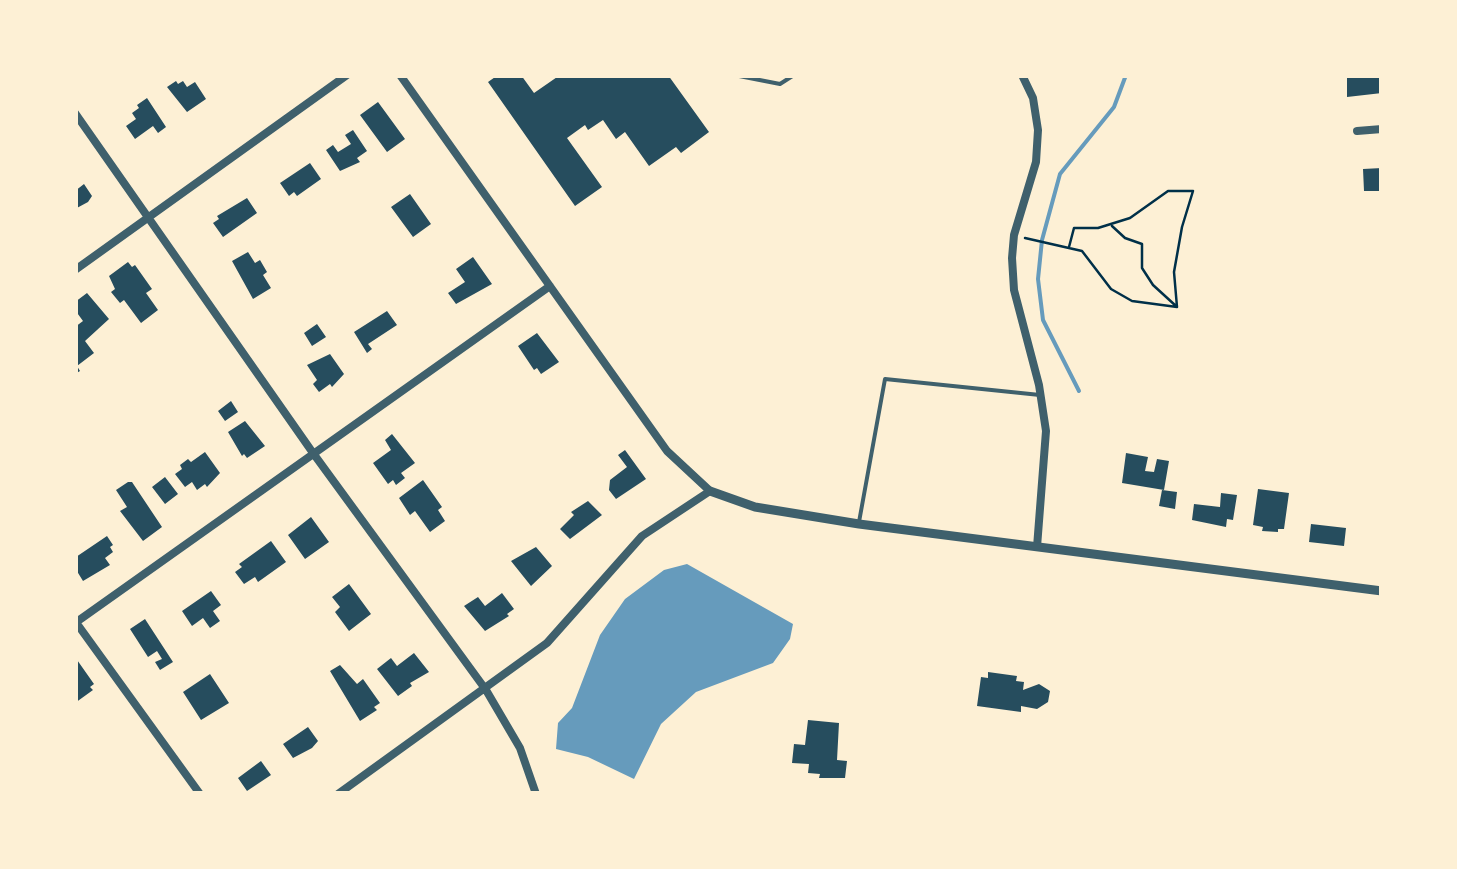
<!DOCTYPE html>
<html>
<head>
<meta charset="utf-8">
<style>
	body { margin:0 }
	#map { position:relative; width:1457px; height:869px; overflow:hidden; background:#fdf0d5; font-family:"Archivo Narrow",sans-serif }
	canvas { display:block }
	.frame { position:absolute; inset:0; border:78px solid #fdf0d5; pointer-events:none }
</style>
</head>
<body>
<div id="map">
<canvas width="1457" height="869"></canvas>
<div class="frame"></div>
</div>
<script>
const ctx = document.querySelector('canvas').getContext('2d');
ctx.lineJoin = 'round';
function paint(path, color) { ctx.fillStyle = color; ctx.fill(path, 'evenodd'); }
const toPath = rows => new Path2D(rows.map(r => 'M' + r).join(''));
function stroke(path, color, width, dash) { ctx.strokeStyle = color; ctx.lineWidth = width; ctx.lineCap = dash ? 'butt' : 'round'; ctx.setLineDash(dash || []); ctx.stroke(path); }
paint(toPath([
	[687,564,793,624,790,639,773,663,696,692,661,724,634,779,588,757,556,749,558,723,572,708,600,635,625,599,664,570]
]), '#669bbc');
stroke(toPath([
	[1079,391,1043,320,1038,279,1042,240,1060,174,1114,107,1126,75]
]), '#669bbc', 4);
paint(toPath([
	[498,75,521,75,534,93,560,75,668,75,709,132,681,153,676,147,649,166,625,132,616,139,603,120,588,130,585,125,567,138,602,187,575,206,488,82],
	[1372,75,1382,75,1382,93,1347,97,1347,77],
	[176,81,178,84,183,81,187,87,195,82,206,99,187,112,167,87],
	[147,98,166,127,158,133,153,126,135,139,126,126,136,119,132,113,139,108,137,105],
	[378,102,405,139,387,152,360,115],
	[353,130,367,151,357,158,360,162,340,171,326,150,333,145,338,152,351,144,345,135],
	[310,163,321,179,297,196,294,192,289,196,280,183],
	[1382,168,1382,191,1364,191,1363,169],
	[84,184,92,196,88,202,75,209,75,191],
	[410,194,431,224,413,237,391,207],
	[247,198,257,213,223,237,213,223,219,219,217,216],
	[248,252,255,263,260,260,267,272,263,275,271,288,253,299,232,261],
	[473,257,492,284,456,304,448,293,465,282,456,269],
	[128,262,132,267,135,265,152,289,146,293,158,310,141,323,124,300,120,303,111,292,115,289,109,276],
	[87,293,109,319,85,341,94,353,77,366,80,371,75,374,75,327,83,321,75,310,75,302],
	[387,311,397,325,368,344,372,349,367,353,354,332],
	[317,324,326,337,312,346,304,333],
	[537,333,559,362,541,374,537,368,534,370,518,346],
	[330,354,344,374,332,387,330,384,319,392,313,384,317,380,307,365],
	[231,401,238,412,225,421,218,411],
	[245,421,265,446,247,458,244,454,242,456,228,432],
	[392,434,415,463,401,473,405,478,396,485,393,480,388,484,373,463,391,450,385,440],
	[625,450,646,479,616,499,609,490,610,480,627,467,618,455],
	[205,452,220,473,207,487,205,484,197,490,192,482,185,487,175,474,182,469,180,465,188,459,191,462],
	[1126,453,1148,457,1145,471,1154,472,1157,459,1169,461,1164,490,1122,483],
	[165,477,178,494,165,504,152,487],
	[423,480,442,507,438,510,445,521,430,532,415,511,410,515,399,498],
	[128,482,132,482,162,527,143,541,120,511,127,507,116,490],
	[1258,489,1289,493,1284,529,1278,529,1278,532,1262,531,1263,527,1253,525],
	[1162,490,1177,492,1175,509,1159,506],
	[1221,493,1237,495,1233,520,1227,519,1226,527,1192,520,1194,504,1220,507],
	[588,501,602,515,570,539,560,529,574,515,571,512],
	[311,517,329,542,305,559,288,535],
	[1311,524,1346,528,1344,546,1309,542],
	[107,536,113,545,110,547,113,552,105,558,110,565,83,581,75,568,76,557],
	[271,541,286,562,258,582,255,577,244,584,235,572,242,567,239,564],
	[536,547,552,566,531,586,511,561],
	[349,584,371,614,349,631,335,612,340,607,332,597],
	[211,591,221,605,213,611,220,621,210,628,203,618,192,626,182,611],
	[502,593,514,609,507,614,509,616,485,631,464,606,478,597,485,606],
	[145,619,173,662,160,670,155,662,162,659,157,651,148,657,130,629],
	[414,653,429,672,410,683,412,686,398,696,377,669,391,658,397,666],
	[75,657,94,684,90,687,93,690,75,703],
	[340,665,357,684,363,679,380,703,374,707,377,710,360,721,330,671],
	[988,672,1017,676,1016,681,1024,682,1023,690,1039,684,1050,691,1048,702,1037,709,1021,706,1021,712,977,706,981,677,988,678],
	[210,674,229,703,201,720,183,692],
	[808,720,839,723,837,760,847,761,845,778,819,778,820,774,808,773,809,764,792,763,794,744,805,745],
	[308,727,318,741,312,748,293,758,283,744],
	[261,761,271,775,247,791,238,778]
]), '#264d5e');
stroke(toPath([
	[1112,226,1125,238,1142,244,1142,268,1153,285,1176,306],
	[1025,238,1082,251,1111,289,1132,301,1177,307,1174,272,1182,227,1193,191,1168,191,1130,218,1098,228,1074,228,1069,247]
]), '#003049', 2.5);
stroke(toPath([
	[734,75,780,84,794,75],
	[859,522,885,379,1040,395]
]), '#3f606c', 4);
stroke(toPath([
	[1022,75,1033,98,1038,130,1036,162,1014,235,1012,258,1014,290,1039,385,1046,431,1037,547],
	[75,113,313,453,486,690,520,748,536,794],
	[1357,131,1382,129],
	[75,270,347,75],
	[75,621,200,794],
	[75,623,550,286],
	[338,794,547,643,642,536,710,491,667,451,400,75]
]), '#3f606c', 8);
stroke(toPath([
	[710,491,755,507,859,524,1382,591]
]), '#3f606c', 9);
</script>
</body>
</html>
